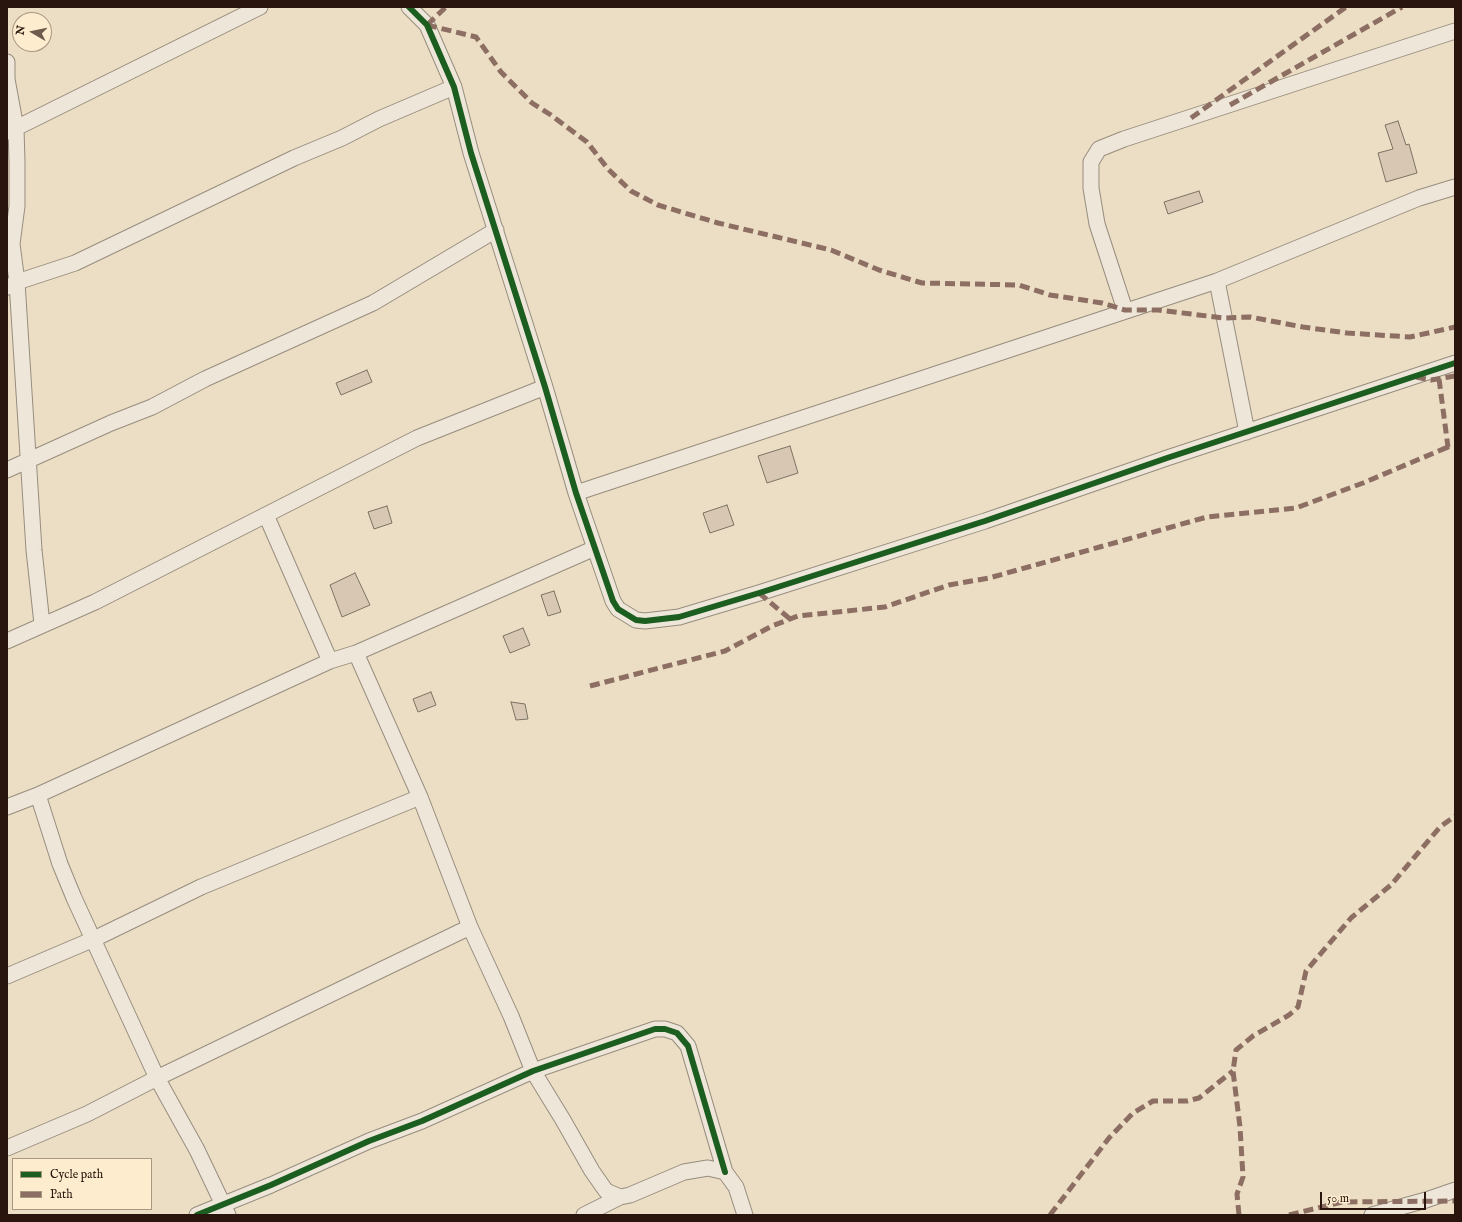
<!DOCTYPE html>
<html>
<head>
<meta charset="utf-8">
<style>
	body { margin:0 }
	#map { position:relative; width:1462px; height:1222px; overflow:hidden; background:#ecdec4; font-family:"IM FELL English",serif }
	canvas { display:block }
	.frame { position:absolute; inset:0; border:8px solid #29150d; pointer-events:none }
	.legend { position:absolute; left:12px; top:1158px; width:140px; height:52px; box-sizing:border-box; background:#fdedce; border:1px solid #a89781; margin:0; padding:5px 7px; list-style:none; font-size:12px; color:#29150d }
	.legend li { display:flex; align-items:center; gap:8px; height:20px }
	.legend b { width:20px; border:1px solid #a89781 }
	.north { position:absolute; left:12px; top:12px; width:40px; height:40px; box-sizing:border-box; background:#fdedce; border:1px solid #a89781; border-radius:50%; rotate:279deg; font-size:11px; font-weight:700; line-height:16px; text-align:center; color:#29150d }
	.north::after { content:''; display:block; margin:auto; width:14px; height:18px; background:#6d5b4d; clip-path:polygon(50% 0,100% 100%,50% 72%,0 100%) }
	.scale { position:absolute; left:1320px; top:1192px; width:106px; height:18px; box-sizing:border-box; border:2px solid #29150d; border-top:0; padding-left:5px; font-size:12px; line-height:14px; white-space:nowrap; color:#29150d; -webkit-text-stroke:3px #fdedce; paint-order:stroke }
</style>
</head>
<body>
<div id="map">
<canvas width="1462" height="1222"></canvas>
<div class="frame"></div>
<ul class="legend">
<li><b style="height:5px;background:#1b5e20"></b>Cycle path</li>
<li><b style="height:5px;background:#8d6e63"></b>Path</li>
</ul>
<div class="north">N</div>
<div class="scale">50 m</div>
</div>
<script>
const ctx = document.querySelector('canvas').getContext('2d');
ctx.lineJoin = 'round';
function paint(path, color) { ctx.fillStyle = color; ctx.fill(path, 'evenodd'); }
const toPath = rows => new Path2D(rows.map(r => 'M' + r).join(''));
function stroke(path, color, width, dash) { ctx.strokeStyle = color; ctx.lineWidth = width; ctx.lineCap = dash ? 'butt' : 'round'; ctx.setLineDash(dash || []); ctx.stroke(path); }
const building = toPath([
	[1398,121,1406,145,1409,144,1417,173,1386,182,1378,153,1393,149,1385,125,1398,121],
	[1199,191,1203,202,1168,214,1164,202,1199,191],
	[367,370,372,382,341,395,336,383,367,370],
	[790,446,798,473,767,483,758,456,790,446],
	[727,505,734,525,710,533,703,513,727,505],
	[387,506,392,523,374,529,368,512,387,506],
	[355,573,370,605,342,617,330,585,355,573],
	[554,591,561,612,548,616,541,595,554,591],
	[523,628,530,645,510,653,503,636,523,628],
	[431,692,436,705,418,712,413,699,431,692],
	[511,702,525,704,528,719,516,720,511,702]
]);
paint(building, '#d8c7b2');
stroke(building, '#7c7264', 1);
const street = toPath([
	[409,7,427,25,454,87,471,153,545,387,576,493,613,601,618,609,636,620,645,621,679,617,759,593,985,521,1167,458,1455,363],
	[7,62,7,79,16,128,17,162,17,206,12,244,17,282,34,550,42,624],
	[8,132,260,7],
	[1217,281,1247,432],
	[8,287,17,282,75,263,294,158,342,138,379,119,454,87],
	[1125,310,1097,224,1091,188,1091,162,1099,149,1124,139,1455,31],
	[7,470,111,423,152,407,205,379,373,303,496,230],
	[576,493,1217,281,1419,198,1455,187],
	[266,515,330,661],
	[7,641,95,602,417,438,545,387],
	[356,653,420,797,470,927,511,1016,533,1071,563,1120,592,1171,606,1191,620,1197],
	[38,795,60,864,74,898,157,1078,197,1150,228,1215],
	[7,807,38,795,330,661,356,653,595,548],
	[7,976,94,939,201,887,420,797],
	[7,1148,87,1114,157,1078,470,927],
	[197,1215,271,1185,369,1141,422,1121,533,1071,655,1029,665,1029,677,1033,688,1046,725,1172],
	[584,1215,620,1197,630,1195,684,1172,708,1168,725,1172,736,1187,745,1215],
	[1372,1215,1426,1200,1455,1190]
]);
stroke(street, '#978d7e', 17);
stroke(street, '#eee6d9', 15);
stroke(toPath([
	[427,25,476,37,501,72,532,103,551,115,587,142,608,169,631,191,658,205,718,223,831,250,879,270,922,283,1019,285,1050,295,1102,303,1125,310,1158,310,1224,318,1250,317,1303,327,1347,333,1410,337,1455,327],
	[427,25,446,7],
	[1230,105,1402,7],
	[1191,118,1346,7],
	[1416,377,1431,380,1455,376],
	[1439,379,1448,447,1455,446],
	[759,593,790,619],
	[590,686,725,651,772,626,798,616,885,607,949,585,989,578,1207,517,1296,508,1363,483,1448,447],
	[1050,1215,1109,1138,1133,1113,1153,1101,1187,1101,1199,1098,1233,1071],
	[1239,1215,1237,1194,1243,1177,1240,1127,1233,1071,1236,1050,1253,1036,1289,1015,1298,1007,1306,971,1351,918,1391,885,1440,827,1455,816],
	[1289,1215,1342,1202,1455,1201]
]), '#8d6e63', 5, [10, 5]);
stroke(toPath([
	[409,7,427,25,454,87,471,153,545,387,576,493,613,601,618,609,636,620,645,621,679,617,759,593,985,521,1167,458,1455,363],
	[197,1215,271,1185,369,1141,422,1121,533,1071,655,1029,665,1029,677,1033,688,1046,725,1172]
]), '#1b5e20', 6);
</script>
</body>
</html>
